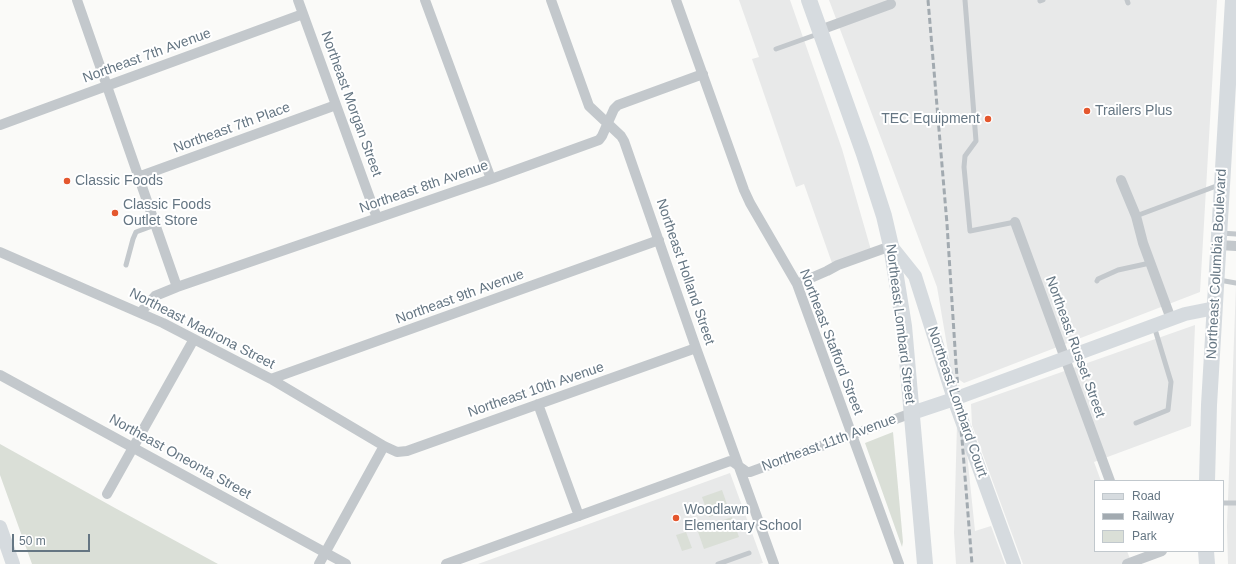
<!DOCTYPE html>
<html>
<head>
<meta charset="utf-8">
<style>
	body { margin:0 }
	#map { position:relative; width:1236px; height:564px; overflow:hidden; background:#fafaf8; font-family:Helvetica,sans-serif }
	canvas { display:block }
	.legend { position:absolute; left:1094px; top:480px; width:130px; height:72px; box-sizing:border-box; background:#fff; border:1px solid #c1c8cd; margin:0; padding:5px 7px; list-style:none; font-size:12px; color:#657683 }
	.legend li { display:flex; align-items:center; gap:8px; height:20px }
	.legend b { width:20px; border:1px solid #c1c8cd }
	.scale { position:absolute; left:12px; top:534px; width:78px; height:18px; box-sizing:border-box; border:2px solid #657683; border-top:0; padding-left:5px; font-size:12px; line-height:14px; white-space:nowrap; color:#657683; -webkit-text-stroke:3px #fff; paint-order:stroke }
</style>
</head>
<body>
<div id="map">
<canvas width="1236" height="564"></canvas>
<ul class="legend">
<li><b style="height:5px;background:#d6dbdf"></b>Road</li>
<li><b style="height:5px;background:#a2aab0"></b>Railway</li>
<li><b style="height:11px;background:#dadfd7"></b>Park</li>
</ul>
<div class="scale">50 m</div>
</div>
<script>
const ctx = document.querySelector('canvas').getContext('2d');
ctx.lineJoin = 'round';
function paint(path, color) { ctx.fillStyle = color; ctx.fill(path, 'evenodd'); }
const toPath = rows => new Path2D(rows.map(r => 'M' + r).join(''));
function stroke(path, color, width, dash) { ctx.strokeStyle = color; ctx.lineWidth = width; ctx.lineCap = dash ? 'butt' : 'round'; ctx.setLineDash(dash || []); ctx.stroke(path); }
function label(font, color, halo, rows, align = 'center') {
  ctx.font = font + ' Helvetica,sans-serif'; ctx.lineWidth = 4; ctx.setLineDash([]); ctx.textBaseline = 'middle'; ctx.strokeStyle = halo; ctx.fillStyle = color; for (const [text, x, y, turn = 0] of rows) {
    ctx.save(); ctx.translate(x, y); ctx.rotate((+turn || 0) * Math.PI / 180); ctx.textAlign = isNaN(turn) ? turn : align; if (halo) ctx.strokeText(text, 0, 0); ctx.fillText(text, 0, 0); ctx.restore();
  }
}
paint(toPath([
	[739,0,790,0,842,149,871,250,832,263,804,184,796,187,752,59,759,57],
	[829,0,1217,0,1200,292,964,383,952,375,937,287],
	[1236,286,1236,564,1228,564,1227,526],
	[1195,325,1191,426,1094,462,1101,481,1095,481,1095,551,1127,551,1132,564,1023,564,972,425,971,404],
	[957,424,966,444,975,531,991,526,1005,564,956,564,954,533],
	[730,473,763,563,759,564,478,564]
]), '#e8e9e9');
paint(toPath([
	[893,432,903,542,902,547,865,443],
	[0,444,115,508,218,564,32,564,0,475],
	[722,490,729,510,709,517,702,497],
	[732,517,739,537,704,549,697,529],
	[686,532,692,548,682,551,676,535]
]), '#dadfd7');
stroke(toPath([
	[965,0,976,141,965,156,964,167,970,231,1015,222],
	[1127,0,1128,3],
	[1040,1,1043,0],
	[776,49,818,34],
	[1136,216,1219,185],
	[1221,233,1236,234],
	[126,265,133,239,136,232,155,225],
	[1219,280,1236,283],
	[1097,281,1098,279,1118,270,1150,263],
	[1136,423,1168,410,1171,382,1154,326],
	[1223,503,1236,503],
	[718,564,749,553]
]), '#c3c8cc', 5);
stroke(toPath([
	[77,0,177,287],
	[298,0,377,218],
	[425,0,491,179],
	[551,0,589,106,621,136,624,141,696,348,774,564],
	[676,0,744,190,750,203,797,284,899,564],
	[820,30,891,4],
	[0,125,303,14],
	[138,177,336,105],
	[1121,180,1136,216,1143,243,1171,319],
	[1015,222,1110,481],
	[1219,245,1236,246],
	[0,252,163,323,271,379,384,446,397,452,407,451,696,348],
	[797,284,827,271,838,265,891,246],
	[141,312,155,296,177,287,491,179,599,140,602,136,614,109,618,105,703,74],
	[0,375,346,564],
	[271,379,659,240],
	[538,404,579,516],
	[107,494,194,339],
	[319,564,384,446],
	[446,564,730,461,733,462,747,472,750,472,912,413],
	[1127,564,1162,551]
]), '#c3c8cc', 10);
stroke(toPath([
	[891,246,915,276,954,399,1014,564],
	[912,413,954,399,1185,314,1215,308],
	[0,527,13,564]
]), '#d6dbdf', 14);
stroke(toPath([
	[809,0,864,154,884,216,891,246,904,326,925,564],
	[1207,481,1209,405,1233,0],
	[1206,551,1207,564]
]), '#d6dbdf', 16);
stroke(toPath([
	[928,0,947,224,956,364,972,564]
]), '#a2aab0', 3, [6, 3]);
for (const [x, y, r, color] of [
	[1087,111,4,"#e4572e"],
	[988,119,4,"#e4572e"],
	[67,181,4,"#e4572e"],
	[115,213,4,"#e4572e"],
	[676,518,4,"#e4572e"]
]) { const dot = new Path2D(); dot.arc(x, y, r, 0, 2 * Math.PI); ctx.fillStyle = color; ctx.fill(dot); stroke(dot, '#fff', 1.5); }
label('14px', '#657683', '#fff', [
	["Northeast 7th Avenue",147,56,-20],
	["Northeast Morgan Street",351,104,70],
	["Northeast 7th Place",232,128,-20],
	["Northeast 8th Avenue",424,187,-19],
	["Northeast Columbia Boulevard",1217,264,-87],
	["Northeast Holland Street",685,272,71],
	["Northeast 9th Avenue",460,297,-20],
	["Northeast Lombard Street",900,324,83],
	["Northeast Madrona Street",202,329,27],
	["Northeast Stafford Street",831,342,69],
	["Northeast Russet Street",1075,347,70],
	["Northeast 10th Avenue",536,390,-19],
	["Northeast Lombard Court",957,402,71],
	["Northeast 11th Avenue",829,443,-20],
	["Northeast Oneonta Street",180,457,29]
]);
label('14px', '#657683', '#fff', [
	["Trailers Plus",1095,111],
	["TEC Equipment",980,119,"right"],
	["Classic Foods",75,181],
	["Classic Foods",123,205],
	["Outlet Store",123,221],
	["Woodlawn",684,510],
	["Elementary School",684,526]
], 'left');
</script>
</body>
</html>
